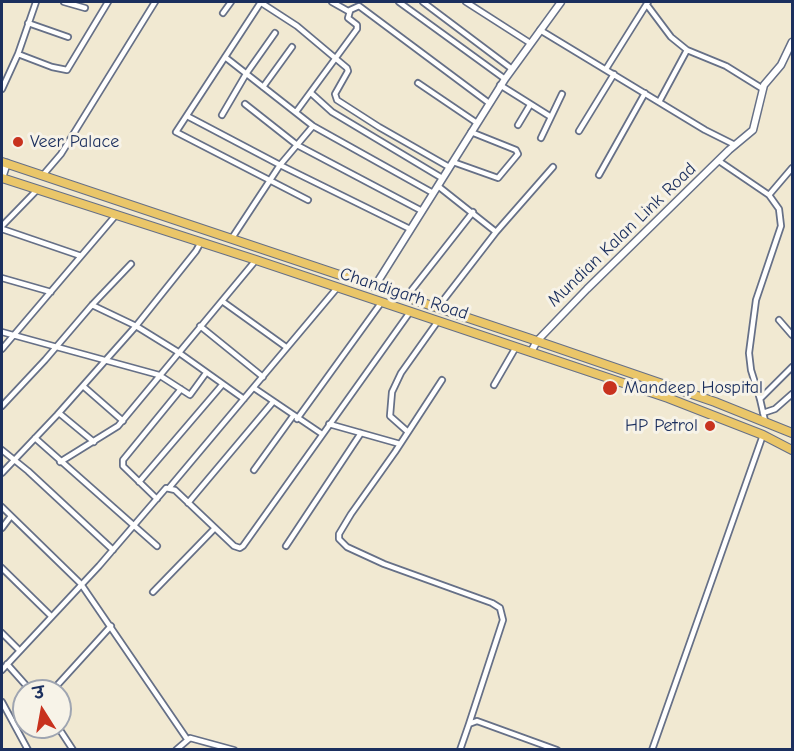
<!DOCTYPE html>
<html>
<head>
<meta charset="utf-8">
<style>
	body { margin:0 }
	#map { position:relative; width:794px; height:751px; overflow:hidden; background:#f1e9d2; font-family:"Comic Neue","Playpen Sans Deva",sans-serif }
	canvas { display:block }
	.frame { position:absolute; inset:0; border:3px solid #1b2f5e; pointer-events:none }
	.north { position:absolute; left:12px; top:679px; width:60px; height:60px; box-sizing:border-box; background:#f7f3e8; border:2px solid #9fa5b1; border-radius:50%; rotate:349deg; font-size:16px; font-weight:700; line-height:24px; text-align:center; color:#1b2f5e }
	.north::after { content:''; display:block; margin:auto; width:21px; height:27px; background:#c8321e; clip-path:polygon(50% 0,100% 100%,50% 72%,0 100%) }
</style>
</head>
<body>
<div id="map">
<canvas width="794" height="751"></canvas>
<div class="frame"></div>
<div class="north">उ</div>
</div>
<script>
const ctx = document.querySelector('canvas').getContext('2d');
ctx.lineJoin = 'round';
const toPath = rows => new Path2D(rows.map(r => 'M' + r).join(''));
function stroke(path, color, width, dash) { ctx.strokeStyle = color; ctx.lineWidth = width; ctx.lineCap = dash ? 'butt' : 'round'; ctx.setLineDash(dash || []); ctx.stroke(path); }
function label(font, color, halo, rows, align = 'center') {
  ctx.font = font + ' "Comic Neue",sans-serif'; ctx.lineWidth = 6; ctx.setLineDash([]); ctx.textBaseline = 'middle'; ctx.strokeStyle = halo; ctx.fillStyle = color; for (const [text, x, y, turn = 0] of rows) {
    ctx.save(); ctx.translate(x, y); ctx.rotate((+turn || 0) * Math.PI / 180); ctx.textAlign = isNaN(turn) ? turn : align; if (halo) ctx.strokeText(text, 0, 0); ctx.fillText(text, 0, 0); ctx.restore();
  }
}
const minor = toPath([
	[64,2,85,8],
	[260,2,297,26,347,68,348,71,335,94,337,100,379,127,449,167],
	[261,2,176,132,308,200],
	[332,2,348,11,359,6,489,103],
	[399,2,505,79],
	[423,2,512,69],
	[466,2,530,43],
	[647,5,671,37,687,50,726,66,763,89],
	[223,13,231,2],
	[28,23,68,37],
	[540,30,705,130,735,145],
	[18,54,36,2],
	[225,57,313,126,433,193],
	[606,69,648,2],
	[418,83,477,123],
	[500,85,551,117],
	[263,87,292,47],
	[2,89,18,54,52,67,67,70,108,2],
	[311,93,332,112,442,178],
	[659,102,687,50],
	[245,104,297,145,422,211],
	[296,112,357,29,357,25,348,18,350,11],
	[222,115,246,74,275,33],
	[187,116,280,165,410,229],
	[518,125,530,105],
	[579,131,614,74],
	[541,138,562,94],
	[719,161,769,195,792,168],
	[453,162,498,178,518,154,516,150,471,132],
	[43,175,61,154,155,2],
	[599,175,645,93],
	[438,186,496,232],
	[2,226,37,190],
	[2,229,81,256],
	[232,238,280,165,313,126],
	[2,278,51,292],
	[407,296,473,212],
	[222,301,286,347],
	[92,305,136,326,178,352,244,399],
	[438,307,496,232,553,167],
	[779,320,792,335],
	[200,326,263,377],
	[2,332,159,375,190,395,206,373],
	[2,349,116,215],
	[442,380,395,452,351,514,339,534,339,539,347,547,384,564,492,603,500,608,503,620,469,724],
	[494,385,516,347],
	[83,386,123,421],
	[254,388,322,434],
	[760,399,792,367],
	[2,406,45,360,92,305,131,264],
	[59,413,94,442],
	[763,413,775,409,792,394],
	[297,419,381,303],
	[765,421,760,399,751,370,749,353,756,300,781,226,779,209,769,195],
	[329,424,400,444],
	[408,432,390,416,392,392,401,373,438,321],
	[35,438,157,546],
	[2,450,28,471,113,550],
	[60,462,118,426,256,260],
	[254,470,293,416],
	[2,473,57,415,136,326,196,251,201,242],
	[139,482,222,385],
	[169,488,337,288],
	[157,499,123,466,123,460,181,389],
	[188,503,273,402],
	[2,507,81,584,187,739],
	[2,528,11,516],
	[286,546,361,433],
	[2,568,51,616],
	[153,592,215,528],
	[2,633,19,650],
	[7,664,31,691],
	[2,670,99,566,166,488,175,490,234,546,240,548,243,546,410,312],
	[52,691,111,626],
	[2,702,28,750],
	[58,727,73,750],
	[176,750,190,738,234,750],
	[460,750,469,724,477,721,557,750],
	[652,750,763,435]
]);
const tertiary = toPath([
	[2,178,7,163],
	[375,286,505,79,561,2],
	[531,352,537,341,587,289,729,150,753,130,764,85,781,65,792,42]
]);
const primary = toPath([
	[2,162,537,341,715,402,792,433],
	[2,178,256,260,668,398,763,435,792,450]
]);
stroke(minor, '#667087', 8);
stroke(tertiary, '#667087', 9);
stroke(primary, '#667087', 10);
stroke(minor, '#fff', 4.5);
stroke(tertiary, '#fff', 6);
stroke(primary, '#eac669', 8);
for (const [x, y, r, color] of [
	[18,142,6,"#c8321e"],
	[610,388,8,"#c8321e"],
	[710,426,6,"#c8321e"]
]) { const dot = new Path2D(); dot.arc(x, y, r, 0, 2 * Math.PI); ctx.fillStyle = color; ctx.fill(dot); stroke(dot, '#f7f3e8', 2); }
label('18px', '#1b2f5e', '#f7f3e8', [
	["Veer Palace",30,142],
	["Mandeep Hospital",624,388],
	["HP Petrol",698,426,"right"]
], 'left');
label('18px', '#1b2f5e', '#f7f3e8', [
	["Mundian Kalan Link Road",622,235,-44],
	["Chandigarh Road",404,294,18]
]);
</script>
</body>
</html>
